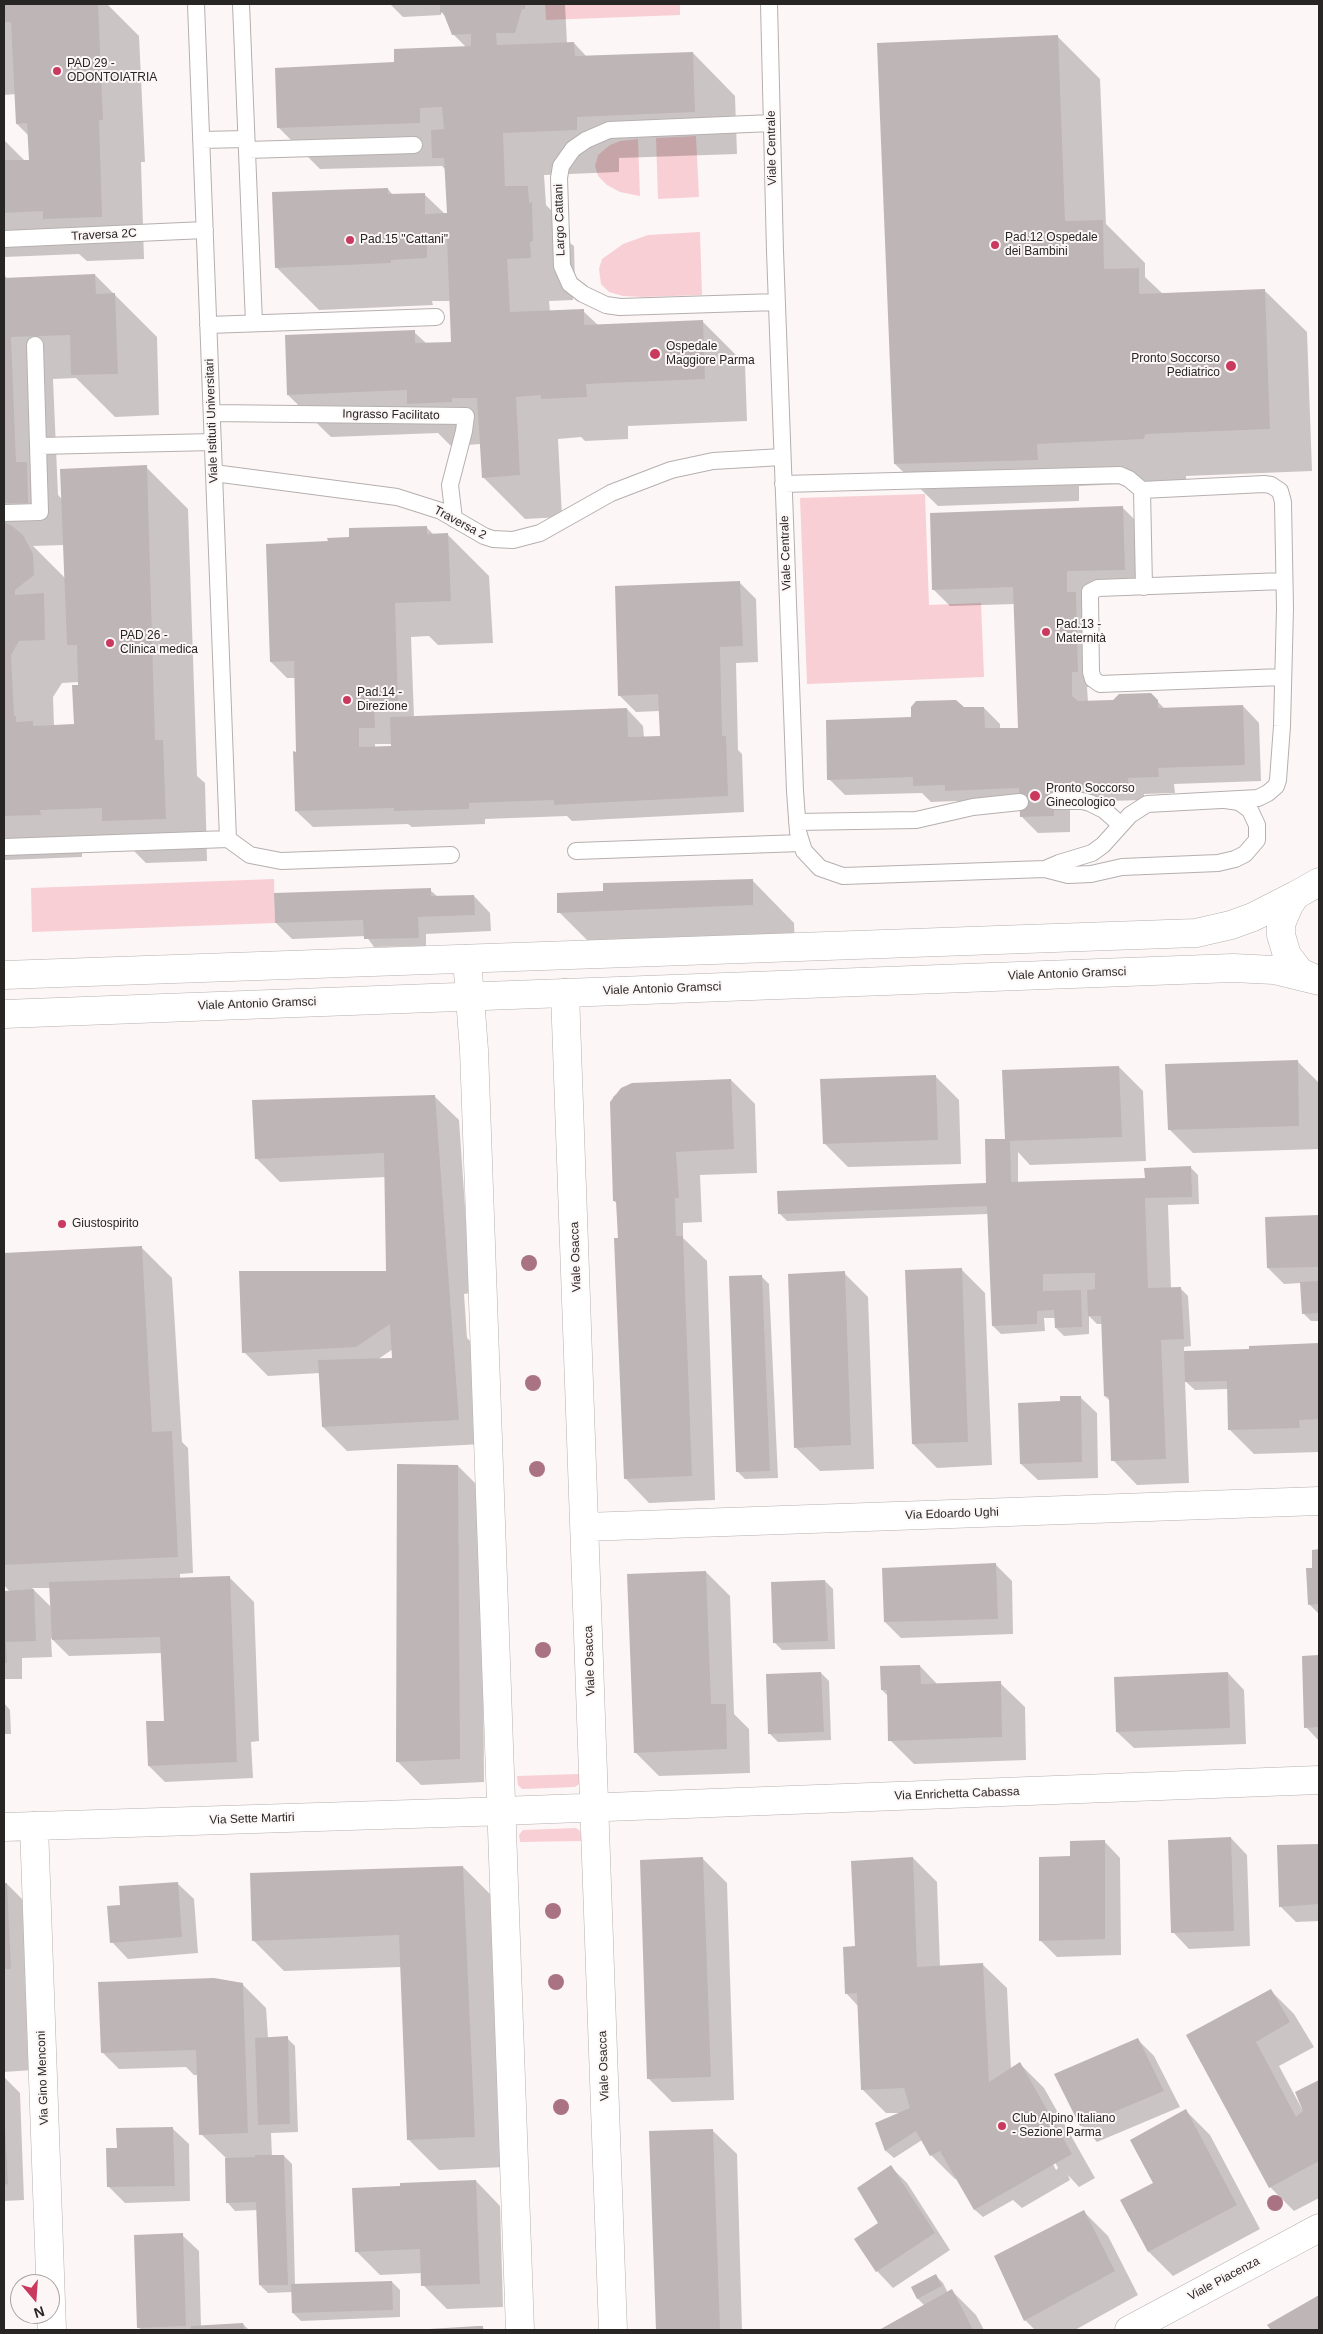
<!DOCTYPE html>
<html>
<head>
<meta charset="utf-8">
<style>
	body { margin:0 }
	#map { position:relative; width:1323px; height:2334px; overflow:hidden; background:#fdf6f6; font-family:Arial,sans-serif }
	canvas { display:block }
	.frame { position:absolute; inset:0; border:5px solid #282525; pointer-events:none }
	.north { position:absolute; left:10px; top:2274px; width:50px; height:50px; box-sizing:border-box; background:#fdf6f6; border:1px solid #a8a2a2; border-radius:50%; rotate:162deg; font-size:14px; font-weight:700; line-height:20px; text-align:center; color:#282525 }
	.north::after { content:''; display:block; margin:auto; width:18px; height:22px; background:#c93a5e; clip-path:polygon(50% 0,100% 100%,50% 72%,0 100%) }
</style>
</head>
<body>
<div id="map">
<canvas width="1323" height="2334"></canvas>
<div class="frame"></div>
<div class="north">N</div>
</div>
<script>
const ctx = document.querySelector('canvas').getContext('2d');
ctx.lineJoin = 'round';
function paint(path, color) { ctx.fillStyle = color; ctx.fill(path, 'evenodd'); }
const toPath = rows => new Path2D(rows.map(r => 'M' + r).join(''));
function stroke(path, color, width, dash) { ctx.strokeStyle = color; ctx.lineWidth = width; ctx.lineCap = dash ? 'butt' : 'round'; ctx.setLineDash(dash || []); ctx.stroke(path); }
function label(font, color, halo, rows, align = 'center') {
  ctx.font = font + ' Arial,sans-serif'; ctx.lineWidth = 4; ctx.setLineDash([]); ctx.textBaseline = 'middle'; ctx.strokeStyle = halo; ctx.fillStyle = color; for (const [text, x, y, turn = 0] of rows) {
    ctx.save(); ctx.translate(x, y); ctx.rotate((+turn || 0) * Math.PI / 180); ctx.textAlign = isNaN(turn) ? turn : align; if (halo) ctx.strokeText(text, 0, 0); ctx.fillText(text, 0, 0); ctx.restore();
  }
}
paint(toPath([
	[545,4,680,4,680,15,546,20],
	[696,136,699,197,658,199,656,138],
	[638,139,640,196,620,192,607,185,598,176,595,166,598,155,610,145,620,141],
	[700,232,702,295,643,297,623,296,609,292,601,284,599,269,602,259,623,244,648,235],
	[925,494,929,605,981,603,984,677,807,684,800,498],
	[274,879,275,923,32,932,31,888],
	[579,1774,579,1784,575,1787,522,1789,518,1785,517,1776],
	[576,1828,580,1831,582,1841,520,1842,519,1835,523,1830]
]), '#f8cfd4');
paint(toPath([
	[4,4,107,4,139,36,145,162,141,162,144,259,87,261,79,254,4,257,4,140,25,161,30,161,29,136,17,124,16,94,4,95],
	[390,4,565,4,567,44,574,43,587,57,693,53,735,96,737,154,619,158,619,172,544,175,546,205,570,229,570,243,574,246,575,283,572,283,573,300,549,301,550,312,583,311,598,325,702,321,745,364,747,421,628,426,628,439,585,441,581,437,558,439,562,517,525,519,483,477,481,444,451,446,438,433,331,437,288,395,414,332,427,344,452,344,451,301,432,301,433,305,319,310,276,267,388,189,393,195,424,194,445,214,448,214,446,170,442,166,320,169,278,127,396,63,466,47,453,34,447,18,441,12,441,15,403,17],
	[1058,37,1100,79,1106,224,1145,263,1145,277,1163,294,1264,290,1307,332,1312,471,1186,476,1186,481,1079,486,1079,501,938,506,895,464],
	[4,275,8,279,95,275,157,337,159,415,115,417,76,378,53,379,58,495,63,500,146,467,188,509,197,776,205,783,207,861,146,863,133,850,82,852,82,857,5,860,4,858],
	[64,545,66,579,33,546],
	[79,682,75,725,54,726,53,697,62,683],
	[1123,508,1139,524,1141,585,1083,587,1093,687,1087,687,1088,702,1114,701,1150,694,1165,709,1243,706,1259,723,1261,781,1174,784,1175,793,1144,794,1144,800,1070,802,1070,832,1038,833,1021,816,1021,804,962,806,957,801,931,802,922,793,845,795,829,779,912,718,964,708,984,708,1000,724,1000,729,1019,729,1015,604,950,606,934,590],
	[426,527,434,535,447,534,489,576,493,643,438,645,429,636,411,637,414,718,627,709,643,726,644,738,661,737,660,711,636,712,619,695,740,583,756,599,758,662,736,663,738,750,742,754,744,812,572,821,567,816,485,819,485,824,412,827,408,824,313,827,296,811,298,753,295,678,287,678,271,662,329,542],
	[375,744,392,744,392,747,375,748],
	[752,880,794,923,795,947,601,954,559,912,604,892],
	[430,890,438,897,474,896,490,913,491,931,426,934,426,946,374,947,366,936,292,939,276,923],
	[1297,1061,1319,1083,1319,1149,1193,1153,1169,1129],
	[1119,1067,1143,1091,1146,1161,1030,1165,1018,1152,1018,1183,1146,1179,1190,1167,1198,1175,1199,1204,1168,1205,1171,1288,1180,1288,1188,1296,1191,1346,1184,1347,1184,1352,1251,1350,1251,1347,1319,1344,1319,1452,1254,1454,1230,1430,1228,1389,1195,1390,1185,1381,1189,1483,1137,1485,1113,1460,1110,1401,1105,1396,1103,1324,1097,1324,1089,1316,1089,1334,1064,1336,1056,1328,1056,1318,1044,1318,1045,1331,1001,1334,993,1326,988,1214,787,1221,779,1213,989,1184,1006,1140],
	[935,1076,959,1100,961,1164,848,1167,824,1143],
	[731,1080,755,1104,757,1173,700,1175,702,1222,683,1223,683,1238,707,1261,715,1500,649,1503,625,1478,619,1239,618,1204,614,1201,611,1114,613,1097,622,1089],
	[434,1096,459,1120,471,1293,464,1294,467,1338,475,1346,483,1444,347,1451,323,1427,320,1373,268,1376,244,1352,389,1273,386,1177,280,1182,256,1158],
	[393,1349,394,1359,377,1360],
	[1319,1216,1319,1321,1311,1321,1303,1313,1301,1283,1284,1284,1268,1268,1267,1218],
	[141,1247,172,1278,182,1442,188,1448,193,1573,180,1574,180,1579,230,1578,254,1602,259,1741,251,1742,253,1778,165,1782,149,1766,166,1722,162,1653,69,1656,51,1638,52,1657,22,1658,22,1679,4,1679,4,1592,10,1592,4,1585,4,1254],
	[32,1588,51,1588,52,1608],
	[961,1269,985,1293,992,1465,937,1468,913,1444],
	[844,1273,868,1297,874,1469,820,1471,795,1447],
	[761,1276,769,1284,778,1478,745,1479,737,1471],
	[1080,1397,1097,1413,1098,1478,1038,1480,1021,1464,1061,1402],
	[458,1466,482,1490,484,1782,421,1785,397,1761],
	[1313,1551,1319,1551,1319,1614,1309,1604,1314,1569],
	[995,1564,1012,1581,1013,1634,901,1638,885,1622],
	[706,1572,730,1596,734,1714,749,1729,750,1773,659,1776,635,1752],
	[825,1581,833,1589,835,1649,782,1650,774,1642],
	[1304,1657,1319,1657,1319,1741,1306,1727],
	[920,1666,938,1685,1000,1683,1025,1707,1026,1760,914,1764,890,1740,888,1696,882,1690],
	[821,1673,829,1681,831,1740,778,1742,770,1734],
	[1228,1673,1244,1690,1246,1744,1134,1748,1117,1732,1116,1678],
	[4,1703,10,1710,11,1734,4,1734],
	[1231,1838,1247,1855,1250,1946,1189,1949,1173,1932],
	[1104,1841,1120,1858,1121,1955,1057,1957,1041,1941,1072,1857],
	[1319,1845,1319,1921,1296,1922,1280,1906,1279,1846],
	[913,1858,937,1882,940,1967,982,1964,1007,1988,1011,2070,1020,2064,1044,2088,1095,2178,1079,2187,1068,2175,1070,2180,1022,2208,1013,2200,983,2217,975,2210,957,2178,955,2179,931,2155,922,2140,894,2158,886,2151,876,2123,902,2113,886,2113,862,2089,858,2006,846,1993,856,1947],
	[1051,2160,1054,2160,1058,2168,1056,2170],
	[703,1859,727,1883,734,2100,672,2102,648,2078],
	[463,1867,494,1898,505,2167,439,2170,408,2139,401,1967,284,1971,253,1940],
	[177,1883,194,1899,198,1953,128,1959,112,1942,122,1906],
	[4,1884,7,1884,38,1915,33,2070,4,2072],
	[242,1984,266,2008,268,2038,287,2038,295,2046,298,2132,271,2133,272,2157,284,2156,292,2164,295,2286,392,2282,400,2290,400,2317,301,2321,293,2313,292,2292,268,2293,260,2285,258,2210,235,2211,228,2203,226,2158,201,2134,198,2075,194,2075,186,2067,119,2069,102,2052],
	[1270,1990,1294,2014,1314,2047,1279,2066,1302,2109,1303,2108,1297,2092,1319,2081,1319,2198,1294,2211,1270,2187,1188,2035],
	[1137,2039,1154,2056,1180,2107,1097,2142,1081,2125],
	[4,2077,20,2093,24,2200,4,2201],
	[1186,2111,1210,2135,1260,2229,1173,2276,1149,2252,1155,2183],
	[172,2128,189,2144,190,2201,125,2203,109,2187,118,2149],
	[712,2130,737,2154,742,2330,657,2330,650,2132],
	[891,2167,907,2183,950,2250,893,2288,877,2271,880,2223],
	[476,2181,500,2206,503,2307,447,2309,423,2285,422,2273,380,2275,356,2251],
	[1084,2212,1108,2236,1138,2295,1075,2330,1035,2330,1025,2320,996,2257],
	[182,2235,199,2251,201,2327,243,2324,249,2330,142,2330,138,2327],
	[935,2275,943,2283,948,2293,952,2291,976,2315,984,2330,881,2330,925,2306,918,2299,912,2288],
	[1319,2297,1319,2330,1272,2330,1269,2325],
	[483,2328,485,2330,411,2330]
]), '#0003');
paint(toPath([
	[4,4,98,4,103,120,99,120,102,217,43,219,43,211,4,213,4,160,29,160,27,123,16,124,11,22,4,22],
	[440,4,525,4,525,9,522,9,515,33,496,33,497,45,574,42,575,56,693,52,695,112,577,117,577,130,503,133,505,186,528,186,529,203,532,202,533,241,530,242,531,258,507,259,510,312,584,309,584,325,703,320,705,379,586,384,587,397,541,399,541,395,516,397,520,475,482,478,477,398,452,398,452,402,407,404,407,390,287,395,285,335,415,330,415,343,451,342,447,239,427,239,427,258,391,260,391,263,275,268,272,192,388,188,388,194,425,193,425,214,447,213,444,158,432,158,431,130,444,129,442,107,420,108,420,123,277,128,275,68,394,62,394,49,471,46,471,34,452,35,443,12,440,13],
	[1058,35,1065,221,1103,220,1104,269,1139,268,1139,294,1265,289,1270,429,1145,434,1144,439,1037,444,1038,460,894,464,877,43],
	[95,274,96,294,115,293,118,374,71,375,70,335,11,337,16,462,27,462,28,503,4,503,4,278],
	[147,465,155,740,163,740,166,819,102,821,102,808,40,810,41,815,4,816,4,522,12,526,23,535,33,554,34,575,15,590,15,595,44,593,45,640,19,641,11,655,14,716,16,716,16,722,33,721,33,726,74,724,72,685,78,685,77,645,67,645,60,469],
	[1123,506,1125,570,1067,571,1067,592,1076,592,1078,672,1072,672,1072,696,1078,701,1113,700,1119,694,1151,693,1158,700,1158,708,1243,705,1245,765,1158,768,1159,777,1128,778,1128,784,1054,787,1054,816,1020,817,1019,788,945,791,945,785,913,786,913,777,827,780,826,720,911,717,911,707,916,701,956,700,964,707,984,707,985,728,1018,728,1013,587,932,590,930,513],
	[427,526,427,534,448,533,451,601,395,603,398,704,374,704,375,728,359,728,359,747,391,746,390,717,627,708,628,737,660,736,658,694,618,696,615,586,740,581,743,646,720,647,722,736,726,736,728,796,554,805,554,800,469,803,469,809,394,811,394,808,295,811,293,751,296,752,294,661,270,662,266,544,328,541,327,538,349,537,349,528],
	[753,879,753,905,557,913,557,893,603,891,603,883],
	[431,888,431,896,474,895,475,915,418,917,419,938,364,939,363,920,275,923,274,893],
	[1298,1060,1299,1126,1168,1130,1165,1064],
	[1119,1066,1122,1137,1010,1141,1011,1182,1145,1178,1144,1168,1191,1166,1192,1197,1145,1198,1148,1288,1181,1287,1184,1339,1161,1340,1166,1459,1111,1461,1109,1397,1104,1396,1101,1316,1088,1316,1087,1290,1095,1289,1095,1273,1043,1274,1043,1291,1081,1290,1082,1327,1055,1328,1054,1310,1037,1311,1037,1324,992,1326,987,1206,778,1214,777,1191,986,1183,985,1139,1005,1139,1002,1070],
	[936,1075,938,1140,823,1144,820,1079],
	[731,1079,734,1149,676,1152,679,1198,675,1198,676,1236,683,1236,692,1476,624,1479,614,1238,618,1238,616,1201,613,1201,610,1102,621,1088,632,1083],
	[435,1095,459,1420,322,1427,318,1360,392,1358,390,1324,356,1347,242,1353,239,1271,386,1271,384,1153,255,1159,252,1100],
	[1319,1215,1319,1267,1267,1268,1265,1217],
	[142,1246,152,1432,172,1431,178,1557,4,1565,4,1253],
	[962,1268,968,1442,912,1444,905,1270],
	[845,1271,851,1445,794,1448,788,1274],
	[762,1275,770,1471,736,1472,729,1276],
	[1319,1281,1319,1313,1302,1314,1300,1282],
	[1319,1343,1319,1419,1299,1420,1300,1428,1228,1430,1227,1381,1185,1382,1184,1351,1249,1349,1249,1346],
	[1060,1396,1081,1396,1082,1462,1020,1464,1018,1403,1060,1401],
	[397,1464,458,1465,460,1759,396,1762],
	[1319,1549,1319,1604,1308,1605,1306,1568,1312,1568,1312,1550],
	[996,1563,998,1619,884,1622,882,1568],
	[706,1571,711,1704,726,1704,727,1749,634,1753,627,1574],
	[230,1576,237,1762,148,1766,146,1721,164,1721,160,1637,52,1640,49,1582],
	[825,1580,828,1641,773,1643,771,1582],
	[34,1589,36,1641,6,1642,7,1663,4,1663,4,1591],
	[1319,1655,1319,1727,1304,1728,1302,1656],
	[920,1665,921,1684,1001,1681,1002,1737,888,1741,887,1690,881,1690,880,1666],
	[821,1672,824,1732,768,1734,766,1674],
	[1228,1672,1230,1728,1116,1732,1114,1677],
	[1231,1837,1234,1931,1171,1933,1168,1840],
	[1105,1840,1105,1939,1039,1941,1039,1857,1070,1856,1070,1841],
	[1319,1844,1319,1904,1279,1907,1277,1845],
	[703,1857,711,2077,647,2079,640,1860],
	[913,1857,917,1967,983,1963,989,2082,1020,2062,1072,2154,974,2210,940,2151,930,2156,916,2131,885,2151,875,2123,910,2108,904,2088,861,2090,857,1993,845,1994,843,1947,855,1946,851,1861],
	[463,1866,475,2137,407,2140,399,1935,252,1941,250,1873],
	[178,1882,182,1937,110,1943,107,1906,120,1905,119,1886],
	[4,1883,7,1883,11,1969,4,1969],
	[214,1978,243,1983,248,2133,199,2135,196,2050,101,2053,98,1982],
	[1271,1989,1290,2022,1256,2042,1296,2117,1303,2111,1295,2092,1319,2080,1319,2161,1269,2188,1186,2035],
	[288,2036,290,2124,258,2125,255,2038],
	[1138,2038,1164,2091,1080,2126,1054,2074],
	[4,2107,8,2184,4,2185],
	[1186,2109,1237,2205,1148,2252,1120,2200,1153,2183,1130,2140],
	[173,2127,175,2186,107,2187,106,2148,117,2148,116,2128],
	[713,2129,720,2330,656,2330,649,2131],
	[255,2155,284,2155,288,2285,259,2285,256,2202,226,2203,225,2158,255,2157],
	[891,2165,935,2233,876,2272,854,2239,878,2223,857,2188],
	[476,2180,480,2284,421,2286,420,2249,355,2252,352,2188,400,2186,400,2183],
	[1084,2210,1115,2271,1024,2321,994,2256],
	[183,2233,186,2326,137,2328,134,2235],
	[936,2274,942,2286,917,2299,911,2287],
	[392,2281,393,2310,292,2313,291,2284],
	[952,2289,973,2330,879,2330],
	[1319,2295,1319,2330,1271,2330,1267,2325],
	[243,2323,244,2330,191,2330,191,2326],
	[478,2326,483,2326,483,2330,413,2330]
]), '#bdb5b6');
const service = toPath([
	[196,4,228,839],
	[241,4,254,323],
	[769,4,775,251,795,791,798,832,804,851,820,868,843,876,1045,869,1068,875,1091,874,1122,867,1218,863,1235,859,1245,854,1257,840,1257,825,1250,810,1239,802,1225,800],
	[772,123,609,130,586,140,573,149,561,166,559,178,562,266,570,284,583,294,606,305,620,307,777,302],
	[201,140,246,139],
	[247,150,414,145],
	[4,239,205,230],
	[208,325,436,317],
	[212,413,466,416,464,431,450,485,454,519],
	[38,446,213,442],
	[214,473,397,497,441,511,484,536,493,539,513,540,540,533,611,493,671,470,713,461,782,457],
	[783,484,1120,475,1129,479,1142,490,1144,587],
	[4,513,40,512,35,345],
	[1283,677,1100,684,1093,679,1091,672,1090,597,1090,592,1098,588,1284,581],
	[1054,801,1082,801,1090,803,1104,810,1121,825],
	[797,822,916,820,973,807,1020,802],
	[4,847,228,839,250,855,281,861,451,855],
	[576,851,801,843],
	[1045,869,1059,863,1092,853,1103,845,1130,815,1147,804,1258,798,1268,793,1276,786,1278,780,1282,726,1285,608,1283,502,1280,491,1271,485,1264,484,1142,490]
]);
const minor = toPath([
	[467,959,474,1050,520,2330],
	[565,993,613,2330],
	[585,1527,1319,1501],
	[34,1826,52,2330],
	[4,1827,475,1812,1319,1780]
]);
const secondary = toPath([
	[4,975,1196,933,1231,925,1253,917,1296,895],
	[1311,977,1300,972,1287,955,1281,935,1281,924,1289,905,1296,895,1319,882],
	[4,1014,1233,968,1274,970,1319,981],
	[1129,2330,1319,2228]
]);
stroke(service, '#b6afaf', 18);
stroke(minor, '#b6afaf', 29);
stroke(secondary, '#b6afaf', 29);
stroke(service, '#fff', 16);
stroke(minor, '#fff', 28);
stroke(secondary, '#fff', 28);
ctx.fillStyle = '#a97383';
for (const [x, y] of [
	[529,1263],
	[533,1383],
	[537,1469],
	[543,1650],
	[553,1911],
	[556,1982],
	[561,2107],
	[1275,2203]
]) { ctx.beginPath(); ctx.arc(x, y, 8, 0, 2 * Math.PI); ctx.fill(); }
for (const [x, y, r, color] of [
	[57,71,5,"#c93a5e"],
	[350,240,5,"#c93a5e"],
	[995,245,5,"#c93a5e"],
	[655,354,6,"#c93a5e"],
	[1231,366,6,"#c93a5e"],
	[1046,632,5,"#c93a5e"],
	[110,643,5,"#c93a5e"],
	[347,700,5,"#c93a5e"],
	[1035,796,6,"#c93a5e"],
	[62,1224,5,"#c93a5e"],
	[1002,2126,5,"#c93a5e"]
]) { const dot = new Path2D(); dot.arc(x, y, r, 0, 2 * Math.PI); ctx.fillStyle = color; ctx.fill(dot); stroke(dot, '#fdf6f6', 2); }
label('12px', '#282525', '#fdf6f6', [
	["PAD 29 -",67,64],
	["ODONTOIATRIA",67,78],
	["Pad.12 Ospedale",1005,238],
	["dei Bambini",1005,252],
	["Pad.15 \"Cattani\"",360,240],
	["Ospedale",666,347],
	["Maggiore Parma",666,361],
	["Pronto Soccorso",1220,359,"right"],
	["Pediatrico",1220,373,"right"],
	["Pad.13 -",1056,625],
	["Maternità",1056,639],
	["PAD 26 -",120,636],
	["Clinica medica",120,650],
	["Pad.14 -",357,693],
	["Direzione",357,707],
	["Pronto Soccorso",1046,789],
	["Ginecologico",1046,803],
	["Giustospirito",72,1224],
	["Club Alpino Italiano",1012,2119],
	["- Sezione Parma",1012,2133]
], 'left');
label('12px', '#282525', '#fdf6f6', [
	["Viale Centrale",772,148,-91],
	["Largo Cattani",560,220,-92],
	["Traversa 2C",104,235,-3],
	["Ingrasso Facilitato",391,415,1],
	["Viale Istituti Universitari",212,421,-92],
	["Traversa 2",460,523,28],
	["Viale Centrale",786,553,-92],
	["Viale Antonio Gramsci",1067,974,-2],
	["Viale Antonio Gramsci",662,989,-2],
	["Viale Antonio Gramsci",257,1004,-2],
	["Viale Osacca",576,1257,-92],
	["Via Edoardo Ughi",952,1514,-2],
	["Viale Osacca",590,1661,-92],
	["Via Enrichetta Cabassa",957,1794,-2],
	["Via Sette Martiri",252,1819,-2],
	["Viale Osacca",604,2066,-92],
	["Via Gino Menconi",43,2078,-92],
	["Viale Piacenza",1224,2279,-28]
]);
</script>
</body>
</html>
